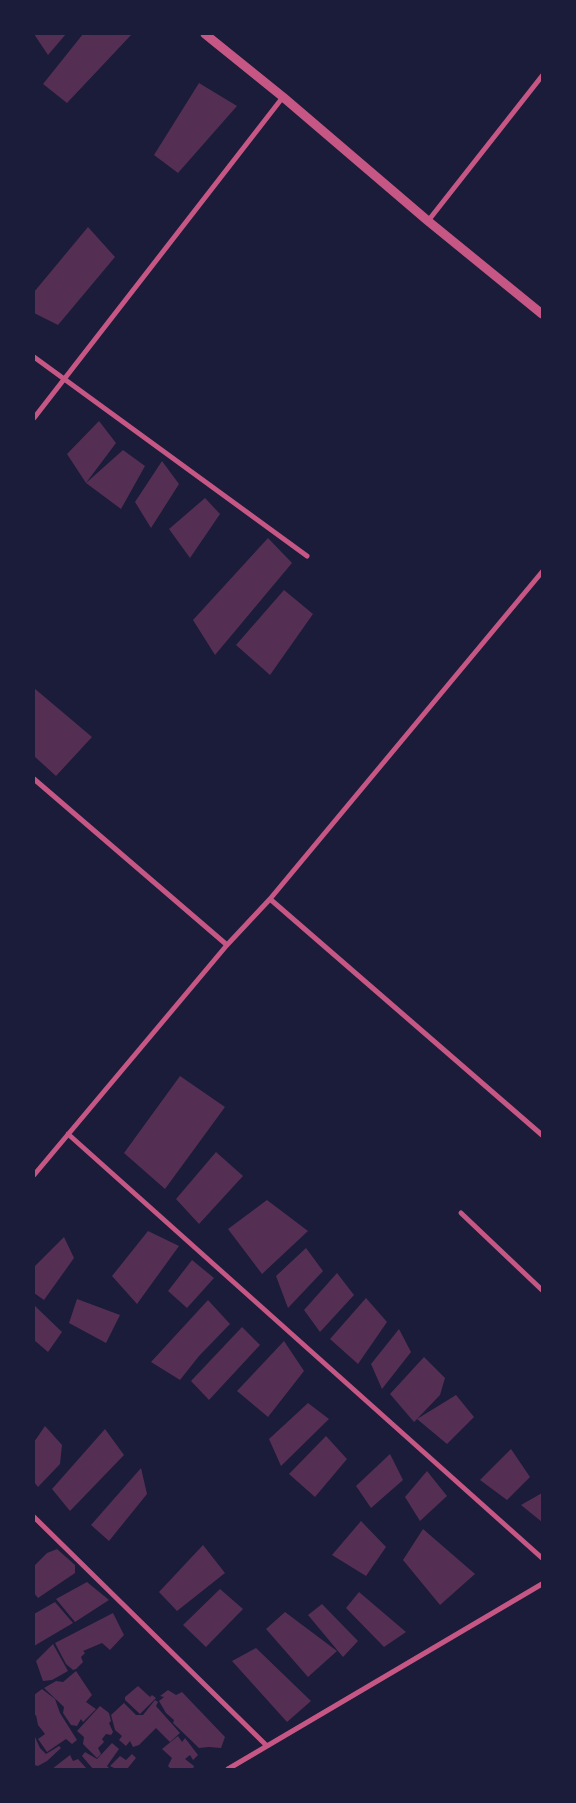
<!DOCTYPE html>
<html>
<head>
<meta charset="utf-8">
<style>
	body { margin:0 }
	#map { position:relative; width:576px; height:1803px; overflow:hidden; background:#1b1b3a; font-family:Arial,sans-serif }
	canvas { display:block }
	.frame { position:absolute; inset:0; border:35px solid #1b1b3a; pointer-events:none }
</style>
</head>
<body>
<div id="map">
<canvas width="576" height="1803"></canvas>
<div class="frame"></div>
</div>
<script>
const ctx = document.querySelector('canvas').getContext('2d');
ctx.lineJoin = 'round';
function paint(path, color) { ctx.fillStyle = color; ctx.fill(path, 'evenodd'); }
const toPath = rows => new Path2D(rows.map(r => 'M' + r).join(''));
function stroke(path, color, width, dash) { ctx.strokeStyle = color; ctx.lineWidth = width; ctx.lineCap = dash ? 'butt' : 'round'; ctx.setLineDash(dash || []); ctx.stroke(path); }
paint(toPath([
	[34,34,66,34,48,55],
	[83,34,132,34,67,103,43,84],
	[199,83,237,106,178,173,154,155],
	[88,227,115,257,58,325,34,313,34,292],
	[99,421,116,443,86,483,67,454],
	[123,450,145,466,121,509,86,483],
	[162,461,179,484,151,528,135,502],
	[205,498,220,514,190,558,169,529],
	[268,538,292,563,215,655,193,620],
	[284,590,313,614,270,675,236,645],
	[34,688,92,737,56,776,34,756],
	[180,1076,225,1107,165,1189,124,1153],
	[216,1152,243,1176,199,1224,176,1199],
	[267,1200,308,1231,262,1274,228,1229],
	[148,1231,179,1246,137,1304,112,1276],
	[64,1237,74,1258,44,1300,34,1293,34,1267],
	[306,1248,323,1271,288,1308,276,1276],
	[192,1260,214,1278,187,1308,168,1291],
	[337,1273,354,1295,320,1332,304,1310],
	[366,1298,387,1322,358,1364,330,1339],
	[77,1299,120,1315,106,1343,69,1323],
	[208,1300,230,1324,199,1356,180,1380,151,1362],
	[34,1305,62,1332,48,1352,34,1340],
	[242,1327,260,1345,209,1400,191,1381],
	[399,1329,411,1352,382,1389,371,1364],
	[284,1341,304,1371,268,1417,237,1391],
	[424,1357,445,1378,440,1395,417,1419,456,1395,474,1417,447,1444,417,1419,414,1422,390,1394],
	[308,1403,329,1419,281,1466,269,1439],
	[45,1426,62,1445,60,1464,38,1487,34,1482,34,1442],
	[105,1429,124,1455,70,1511,52,1489],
	[326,1436,347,1459,315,1497,289,1474],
	[511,1449,530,1477,507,1500,480,1480],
	[390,1454,403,1480,371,1508,356,1486],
	[141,1468,147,1494,109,1541,91,1525],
	[427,1471,447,1496,420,1521,405,1497],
	[542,1493,542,1522,521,1505],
	[361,1521,386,1547,366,1576,332,1555],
	[423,1529,475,1574,440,1605,403,1560],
	[203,1545,225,1573,177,1611,159,1592],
	[57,1549,75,1565,75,1573,38,1598,34,1593,34,1566,47,1553],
	[87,1582,109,1600,75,1622,56,1599],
	[220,1589,243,1609,206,1647,183,1625],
	[359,1592,406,1632,384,1647,346,1608],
	[55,1602,73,1623,34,1646,34,1614],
	[322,1604,358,1641,343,1657,308,1615],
	[285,1612,337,1651,308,1677,266,1629],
	[113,1613,124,1635,110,1650,102,1643,83,1651,85,1653,81,1657,83,1662,76,1669,73,1670,66,1664,55,1643],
	[53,1644,68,1671,52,1680,43,1681,36,1661],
	[256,1648,311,1701,287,1722,232,1661],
	[76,1671,92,1695,86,1702,96,1709,83,1722,81,1719,77,1726,71,1725,63,1713,64,1707,44,1688,56,1681,63,1682],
	[138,1686,150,1697,152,1695,156,1698,140,1714,125,1700,125,1697],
	[42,1689,55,1699,60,1713,77,1740,72,1744,66,1739,47,1752,38,1739,45,1734,38,1725,36,1715,34,1716,34,1695],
	[168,1690,176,1695,182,1692,225,1737,221,1748,209,1747,199,1748,173,1723,174,1720,166,1713,159,1701,164,1697,160,1696],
	[155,1700,158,1702,156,1706,180,1733,170,1742,156,1728,139,1745,133,1747,130,1741,126,1746,119,1740,122,1736,115,1730,111,1715,124,1703,136,1715,143,1715],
	[100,1706,109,1713,111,1721,109,1723,113,1732,111,1735,106,1734,102,1739,104,1742,98,1748,101,1754,97,1758,83,1744,84,1737,77,1731],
	[178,1736,182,1742,185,1738,198,1755,193,1760,190,1755,185,1759,194,1766,193,1769,171,1769,168,1766,172,1758,162,1749],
	[35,1737,40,1748,46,1754,59,1746,61,1748,47,1761,38,1766,34,1765],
	[112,1743,119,1749,107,1766,110,1769,93,1769,82,1756,85,1752,97,1759],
	[132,1754,136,1758,127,1769,116,1769,110,1766,120,1756,126,1760],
	[70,1755,73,1761,78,1759,87,1769,52,1769]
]), '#542f53');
stroke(toPath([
	[428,221,542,76],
	[34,357,307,556],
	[34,418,283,97],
	[34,779,227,945],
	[270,899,542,1135],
	[68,1134,542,1558],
	[34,1175,227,945,270,899,542,572],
	[461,1213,542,1290],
	[34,1517,267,1746],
	[228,1769,542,1584]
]), '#c65784', 5);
stroke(toPath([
	[205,34,283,97,428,221,542,314]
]), '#c65784', 9);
</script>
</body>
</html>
